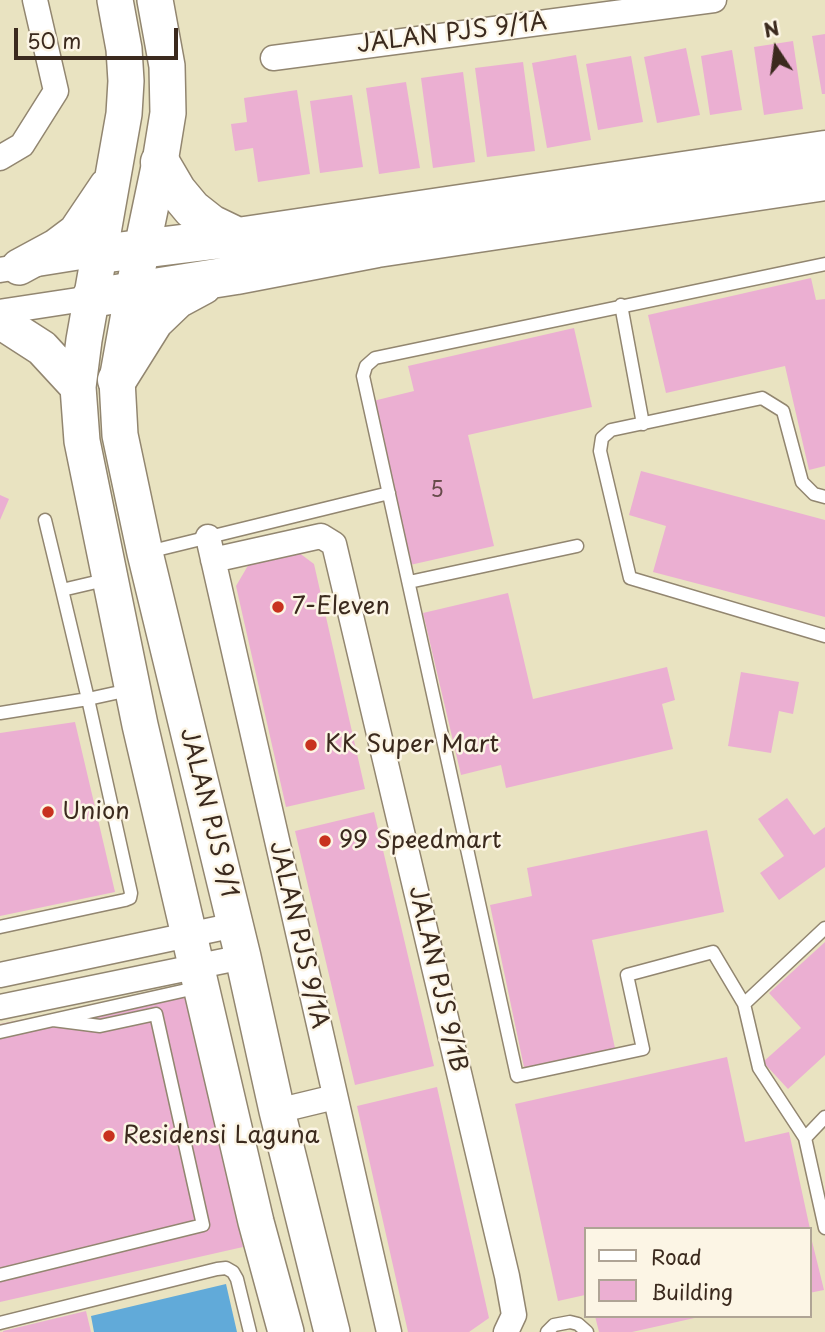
<!DOCTYPE html>
<html>
<head>
<meta charset="utf-8">
<style>
	body { margin:0 }
	#map { position:relative; width:825px; height:1332px; overflow:hidden; background:#e9e3c1; font-family:"Playpen Sans",sans-serif }
	canvas { display:block }
	.legend { position:absolute; left:584px; top:1227px; width:228px; height:91px; box-sizing:border-box; background:#fcf5e5; border:2px solid #afa495; margin:0; padding:9px 12px; list-style:none; font-size:21px; color:#3b2a1e }
	.legend li { display:flex; align-items:center; gap:14px; height:35px }
	.legend b { width:35px; border:2px solid #afa495 }
	.north { position:absolute; left:741px; top:14px; width:70px; height:70px; -webkit-text-stroke:5px #fcf5e5; paint-order:stroke; rotate:347deg; font-size:19px; font-weight:700; line-height:28px; text-align:center; color:#3b2a1e }
	.north::after { content:''; display:block; margin:auto; width:24px; height:32px; background:#3b2a1e; clip-path:polygon(50% 0,100% 100%,50% 72%,0 100%) }
	.scale { position:absolute; left:14px; top:28px; width:164px; height:32px; box-sizing:border-box; border:4px solid #3b2a1e; border-top:0; padding-left:9px; font-size:21px; line-height:24px; white-space:nowrap; color:#3b2a1e; -webkit-text-stroke:5px #fcf5e5; paint-order:stroke }
</style>
</head>
<body>
<div id="map">
<canvas width="825" height="1332"></canvas>
<ul class="legend">
<li><b style="height:9px;background:#fff"></b>Road</li>
<li><b style="height:19px;background:#ebafd2"></b>Building</li>
</ul>
<div class="north">N</div>
<div class="scale">50 m</div>
</div>
<script>
const ctx = document.querySelector('canvas').getContext('2d');
ctx.lineJoin = 'round';
function paint(path, color) { ctx.fillStyle = color; ctx.fill(path, 'evenodd'); }
const toPath = rows => new Path2D(rows.map(r => 'M' + r).join(''));
function stroke(path, color, width, dash) { ctx.strokeStyle = color; ctx.lineWidth = width; ctx.lineCap = dash ? 'butt' : 'round'; ctx.setLineDash(dash || []); ctx.stroke(path); }
function label(font, color, halo, rows, align = 'center') {
  ctx.font = font + ' "Playpen Sans",sans-serif'; ctx.lineWidth = 5; ctx.setLineDash([]); ctx.textBaseline = 'middle'; ctx.strokeStyle = halo; ctx.fillStyle = color; for (const [text, x, y, turn = 0] of rows) {
    ctx.save(); ctx.translate(x, y); ctx.rotate((+turn || 0) * Math.PI / 180); ctx.textAlign = isNaN(turn) ? turn : align; if (halo) ctx.strokeText(text, 0, 0); ctx.fillText(text, 0, 0); ctx.restore();
  }
}
paint(toPath([
	[226,1284,237,1332,94,1332,91,1316]
]), '#61aad9');
paint(toPath([
	[825,34,825,94,822,94,812,36],
	[793,41,803,109,764,115,754,47],
	[686,48,700,115,657,123,644,57],
	[732,50,742,110,710,115,701,56],
	[576,55,591,140,547,148,532,63],
	[631,56,643,122,598,130,586,64],
	[523,62,535,151,487,157,475,68],
	[463,72,475,162,433,168,421,78],
	[406,82,420,168,379,174,366,88],
	[297,90,310,174,258,182,253,148,235,151,231,124,247,122,244,98],
	[352,95,363,167,320,173,310,101],
	[811,278,816,300,825,299,825,466,809,470,785,366,666,393,648,315],
	[574,328,592,407,468,435,494,546,410,565,373,401,414,391,408,366],
	[641,471,825,520,825,617,653,572,666,526,629,515],
	[0,495,9,499,0,520],
	[294,549,314,564,365,789,286,807,236,586,253,557],
	[508,593,533,699,667,667,675,700,662,704,673,749,506,788,501,765,461,775,423,613],
	[741,672,799,682,793,714,779,711,771,753,728,746],
	[75,722,115,892,0,916,0,733],
	[787,798,814,835,825,827,825,867,779,900,760,873,784,856,758,819],
	[374,812,434,1066,355,1085,295,831],
	[707,830,724,912,592,940,616,1053,525,1072,490,905,532,896,527,868],
	[825,942,825,1055,788,1089,763,1062,801,1028,769,993],
	[183,987,243,1247,0,1302,0,1024],
	[727,1057,745,1142,789,1132,810,1229,585,1229,585,1295,558,1301,515,1104],
	[437,1087,489,1318,469,1332,408,1332,357,1106],
	[809,1229,824,1290,809,1293],
	[86,1311,91,1332,3,1332,3,1331],
	[595,1316,699,1316,699,1317,632,1332,599,1332]
]), '#ebafd2');
const lane = toPath([
	[621,305,643,424],
	[825,497,814,494,802,482,783,411,762,398,611,430,602,438,600,451,630,578,825,636],
	[45,520,62,590],
	[148,552,389,493],
	[109,579,62,590,88,699,129,690],
	[409,582,577,546],
	[0,713,88,699,131,893,130,898,125,900,0,927],
	[744,1004,713,952,627,975,643,1049,517,1076,363,376,366,366,375,358,825,264],
	[0,1032,200,987],
	[825,1117,805,1138,825,1228],
	[805,1138,759,1068,744,1004,825,928],
	[0,1275,203,1225,156,1014,100,1026,53,1020],
	[0,1323,217,1269,226,1268,233,1272,237,1279,250,1332],
	[547,1332,554,1325,570,1322,578,1324,587,1332]
]);
const street = toPath([
	[273,58,714,0],
	[0,158,22,145,56,91,35,0],
	[0,270,100,254],
	[0,312,91,298],
	[208,537,389,1332],
	[213,560,321,536,334,544,507,1276,514,1315,506,1332],
	[0,975,235,925],
	[0,1007,243,957],
	[277,1111,335,1097]
]);
const secondary = toPath([
	[115,0,124,49,126,81,124,114,84,340,78,387,82,441,140,725,256,1222,286,1332],
	[155,0,167,66,168,113,160,162,133,291,117,380,120,435,145,553,243,957,277,1111,332,1332],
	[19,267,56,247,76,232,107,186],
	[0,321,42,348,78,387]
]);
const highway = toPath([
	[160,162,177,191,192,209,211,224,238,237],
	[100,254,238,237,825,150],
	[91,298,236,275,377,248,825,181],
	[117,380,154,321,177,299,203,285]
]);
stroke(lane, '#928670', 15);
stroke(street, '#928670', 27);
stroke(secondary, '#928670', 38);
stroke(highway, '#928670', 41);
stroke(lane, '#fff', 12);
stroke(street, '#fff', 24);
stroke(secondary, '#fff', 35);
stroke(highway, '#fff', 38);
for (const [x, y, r, color] of [
	[278,607,7,"#c8321e"],
	[311,745,7,"#c8321e"],
	[48,812,7,"#c8321e"],
	[325,841,7,"#c8321e"],
	[109,1136,7,"#c8321e"]
]) { const dot = new Path2D(); dot.arc(x, y, r, 0, 2 * Math.PI); ctx.fillStyle = color; ctx.fill(dot); stroke(dot, '#fcf5e5', 2.5); }
label('21px', '#674b4b', null, [
	["5",437,491]
]);
label('24px', '#3b2a1e', '#fcf5e5', [
	["JALAN PJS 9/1A",452,34,-7],
	["JALAN PJS 9/1",208,813,76],
	["JALAN PJS 9/1A",298,935,77],
	["JALAN PJS 9/1B",437,979,77]
]);
label('24px', '#3b2a1e', '#fcf5e5', [
	["7-Eleven",292,607],
	["KK Super Mart",325,745],
	["Union",62,812],
	["99 Speedmart",339,841],
	["Residensi Laguna",123,1136]
], 'left');
</script>
</body>
</html>
